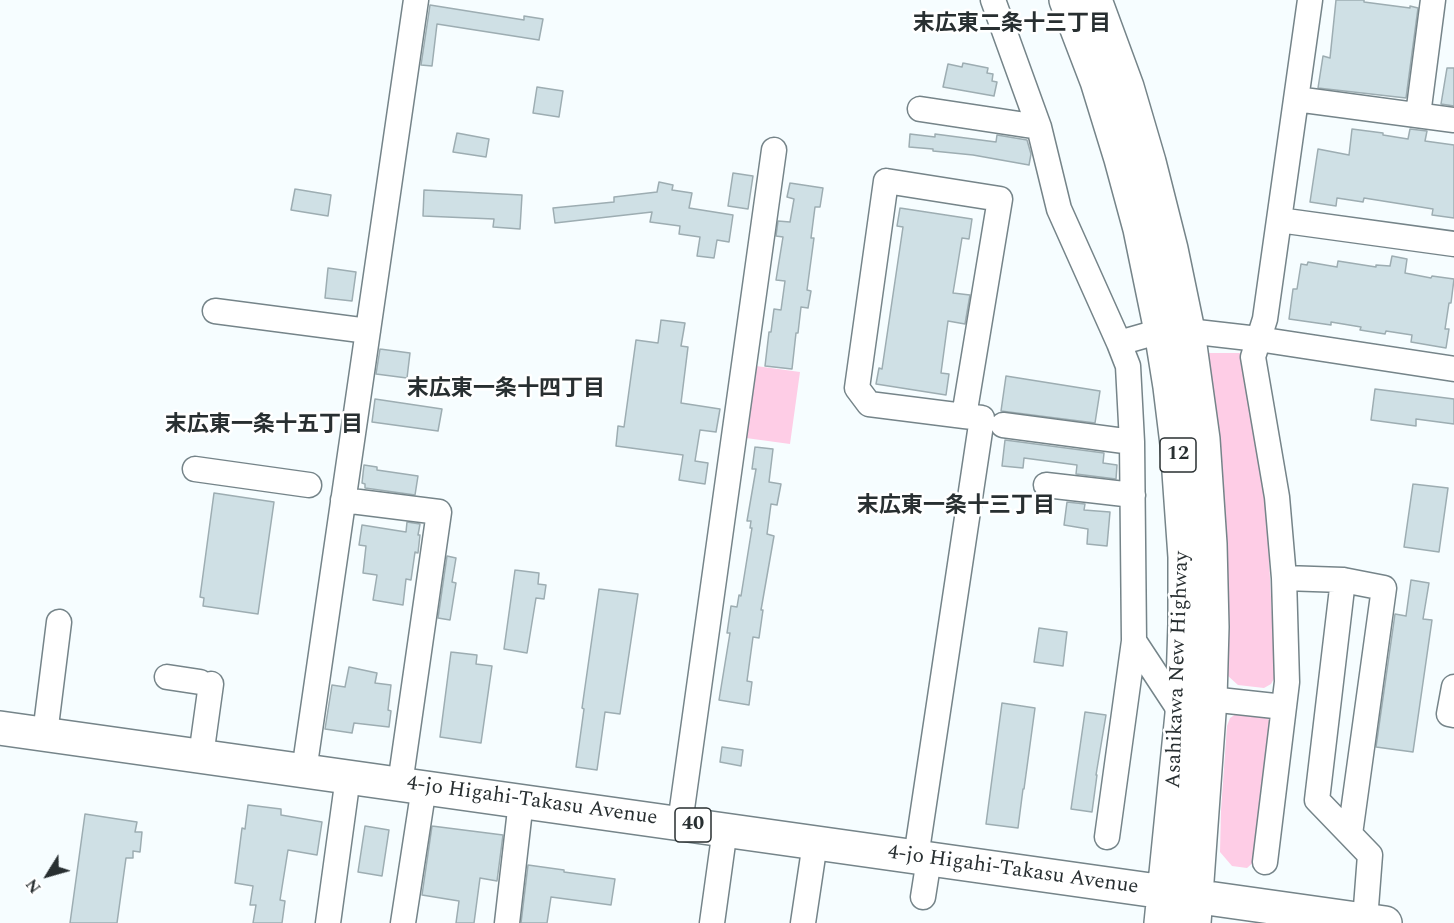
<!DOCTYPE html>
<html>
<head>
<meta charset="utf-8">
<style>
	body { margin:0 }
	#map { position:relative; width:1454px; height:923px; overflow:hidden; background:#f6fdff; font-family:Spectral,serif }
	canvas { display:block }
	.north { position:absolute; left:18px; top:845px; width:60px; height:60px; -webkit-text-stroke:4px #fff; paint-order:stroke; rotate:233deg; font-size:16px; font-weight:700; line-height:24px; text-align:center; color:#282f31 }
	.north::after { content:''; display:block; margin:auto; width:21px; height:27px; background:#282f31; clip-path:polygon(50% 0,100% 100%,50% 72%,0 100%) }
</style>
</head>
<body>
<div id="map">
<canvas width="1454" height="923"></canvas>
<div class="north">N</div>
</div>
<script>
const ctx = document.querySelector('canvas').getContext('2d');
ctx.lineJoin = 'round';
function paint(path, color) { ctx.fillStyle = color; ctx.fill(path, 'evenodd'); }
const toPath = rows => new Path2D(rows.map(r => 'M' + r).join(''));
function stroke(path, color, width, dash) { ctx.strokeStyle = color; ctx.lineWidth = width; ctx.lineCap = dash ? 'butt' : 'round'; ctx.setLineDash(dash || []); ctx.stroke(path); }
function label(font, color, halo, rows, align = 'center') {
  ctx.font = font + ' Spectral,"Noto Sans JP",serif'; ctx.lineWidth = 5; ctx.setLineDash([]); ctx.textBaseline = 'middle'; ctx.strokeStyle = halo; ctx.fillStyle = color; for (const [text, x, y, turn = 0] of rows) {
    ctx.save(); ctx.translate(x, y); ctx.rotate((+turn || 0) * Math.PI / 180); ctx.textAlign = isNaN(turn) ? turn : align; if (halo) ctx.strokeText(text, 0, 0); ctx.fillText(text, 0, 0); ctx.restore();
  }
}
paint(toPath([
	[1202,353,1242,353,1266,500,1275,677,1271,684,1264,688,1238,685,1228,676,1226,522],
	[756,366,800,372,790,444,746,438],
	[1236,714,1265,715,1269,720,1271,727,1256,860,1247,868,1232,866,1220,852,1221,810,1227,726,1230,718]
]), '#fecde6');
const building = toPath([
	[1336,0,1364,0,1364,2,1410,8,1410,6,1418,8,1406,98,1318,88,1323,56,1330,58,1336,0],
	[430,5,524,20,524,16,543,19,539,40,437,24,432,66,421,65,430,5],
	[963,63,988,68,987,73,993,74,992,81,997,82,994,96,943,87,948,64,962,67,963,63],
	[1447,68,1454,68,1454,106,1441,104,1447,68],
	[537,87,563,91,559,117,533,113,537,87],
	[1352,129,1383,133,1383,135,1408,139,1410,129,1427,131,1425,141,1454,145,1454,218,1432,215,1433,209,1364,198,1363,202,1337,198,1336,206,1310,202,1318,149,1349,155,1352,129],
	[457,133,489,139,486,157,453,152,457,133],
	[910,134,935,137,935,134,996,142,997,135,1027,140,1031,154,1029,165,973,155,933,151,933,149,909,147,910,134],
	[733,173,753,176,748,209,728,206,733,173],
	[659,182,673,185,672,190,692,193,689,208,733,215,729,242,717,240,714,258,697,256,700,237,679,234,680,226,650,222,652,212,555,223,553,208,614,202,614,197,657,192,659,182],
	[790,183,823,188,820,207,815,207,811,238,814,238,807,290,811,291,808,308,801,307,798,333,796,333,792,369,765,366,769,332,771,332,774,309,781,310,785,281,776,280,783,237,776,236,778,221,790,222,794,199,787,197,790,183],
	[295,189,331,195,328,216,291,210,295,189],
	[424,190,522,195,520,229,493,227,494,219,423,216,424,190],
	[900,208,972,219,969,239,962,238,953,293,970,295,965,324,948,321,941,373,949,374,946,395,876,384,879,368,882,369,903,227,897,226,900,208],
	[1392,256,1407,259,1405,273,1431,278,1432,276,1454,279,1451,303,1449,303,1445,329,1449,329,1446,348,1411,342,1412,335,1386,331,1385,334,1360,330,1361,327,1331,322,1331,325,1289,319,1293,289,1297,289,1301,264,1307,265,1308,262,1337,267,1338,261,1376,267,1376,265,1390,266,1392,256],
	[328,268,356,272,352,301,325,298,328,268],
	[661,320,685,323,681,346,688,347,681,403,720,409,716,432,700,430,695,461,708,463,705,484,679,480,683,455,616,446,618,426,624,427,636,340,658,343,661,320],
	[380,349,410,353,407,378,376,374,380,349],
	[1006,376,1100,391,1095,423,1001,411,1006,376],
	[1375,389,1454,399,1454,424,1416,419,1416,426,1371,420,1375,389],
	[375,399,442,409,438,431,372,422,375,399],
	[1005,440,1104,453,1103,463,1117,465,1116,479,1076,474,1077,465,1024,458,1023,468,1002,466,1005,440],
	[755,447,773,449,769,482,781,484,777,505,771,504,767,534,774,536,761,610,763,610,759,638,753,637,747,681,752,682,749,705,719,700,730,633,727,633,731,606,737,607,739,595,741,596,752,528,750,528,751,521,747,521,756,469,752,469,755,447],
	[364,465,377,467,377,470,418,476,415,495,365,488,365,484,362,483,364,465],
	[1413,484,1448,488,1439,552,1404,547,1413,484],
	[214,493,274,502,258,614,203,606,204,598,200,597,214,493],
	[1067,502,1085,504,1084,510,1110,512,1107,546,1087,544,1088,529,1064,525,1067,502],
	[407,522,420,524,418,535,420,535,418,553,415,552,411,580,406,579,403,605,373,600,377,575,363,573,366,546,359,545,362,525,406,532,407,522],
	[447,556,456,558,452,582,456,583,450,620,438,618,447,556],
	[515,570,539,573,538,584,546,585,544,599,536,598,527,653,504,649,515,570],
	[1411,580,1429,583,1423,619,1432,620,1413,752,1376,747,1395,614,1406,616,1411,580],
	[599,589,638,594,620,714,605,712,597,770,576,767,584,709,582,708,599,589],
	[1039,628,1067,632,1063,666,1034,662,1039,628],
	[451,652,477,655,476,664,492,666,481,743,440,737,451,652],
	[349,667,377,673,375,683,391,685,388,710,391,711,389,727,354,723,352,733,325,729,332,685,345,687,349,667],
	[1002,703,1035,708,1024,789,1023,789,1018,828,986,824,1002,703],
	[1085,712,1106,715,1096,775,1097,775,1092,812,1071,809,1085,712],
	[722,747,743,750,741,766,720,762,722,747],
	[248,805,281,809,281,815,322,822,317,855,288,850,280,900,285,901,282,923,253,923,256,905,250,905,253,886,235,883,242,828,245,829,248,805],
	[85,814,137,822,135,832,142,832,140,852,133,851,133,858,126,858,117,923,70,923,85,814],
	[365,826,389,830,382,876,358,872,365,826],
	[432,826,503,835,497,881,480,878,474,923,456,923,459,901,422,895,432,826],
	[528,865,564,870,564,872,615,879,611,905,551,897,547,923,521,923,528,865]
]);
paint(building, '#cfe0e5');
stroke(building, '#9dadb2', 1.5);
const minor = toPath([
	[993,0,1039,127,1059,209,1119,343,1128,366,1132,442,1134,641,1107,837],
	[1296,99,1454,120],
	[920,109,1039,127],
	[1418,115,1433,0],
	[1279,220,1454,244],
	[215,311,368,331],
	[1188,331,1258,339,1454,369],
	[1119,343,1161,331],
	[1003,425,1132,442],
	[195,469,309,485],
	[1046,485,1133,495],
	[343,500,439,512,400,784],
	[1284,578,1343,580,1384,588,1350,834],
	[1343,580,1317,800,1370,855,1365,920],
	[1134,641,1182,714],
	[167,677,200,682],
	[1454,687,1449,714,1454,715],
	[1210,699,1284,707],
	[45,734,59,622],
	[201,756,211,684],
	[304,771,416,0],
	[680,823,774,150],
	[916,857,982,418,964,416,869,404,857,388,886,181,1000,199,964,416],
	[1265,862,1287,682,1284,578,1277,497,1253,357,1265,319,1310,0],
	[923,897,929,859],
	[328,923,348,777],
	[403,923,424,787],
	[507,923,521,801],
	[712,923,725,829],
	[803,923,815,843]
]);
const highway = toPath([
	[1066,0,1097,81,1121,159,1140,229,1161,331,1170,387,1177,444,1185,557,1185,624,1182,714,1161,923],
	[1095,0,1127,87,1149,162,1171,249,1188,331,1203,439,1210,544,1212,627,1210,699,1194,923],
	[0,728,1385,923]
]);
stroke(minor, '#758489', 27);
stroke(highway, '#758489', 36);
stroke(minor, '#fff', 24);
stroke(highway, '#fff', 33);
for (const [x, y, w] of [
	[1178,455,36],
	[693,825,36]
]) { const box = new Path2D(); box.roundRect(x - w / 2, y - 17, w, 34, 4.5); ctx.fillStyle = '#fff'; ctx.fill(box); stroke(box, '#282f31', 1.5); }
label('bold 20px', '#282f31', null, [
	["12",1178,455],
	["40",693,825]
]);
label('21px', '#282f31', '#fff', [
	["Asahikawa New Highway",1179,670,-88],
	["4-jo Higahi-Takasu Avenue",532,802,8],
	["4-jo Higahi-Takasu Avenue",1013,871,8]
]);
label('bold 22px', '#282f31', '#fff', [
	["末広東二条十三丁目",1012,26],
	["末広東一条十四丁目",506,391],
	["末広東一条十五丁目",264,427],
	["末広東一条十三丁目",956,508]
]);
</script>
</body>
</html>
